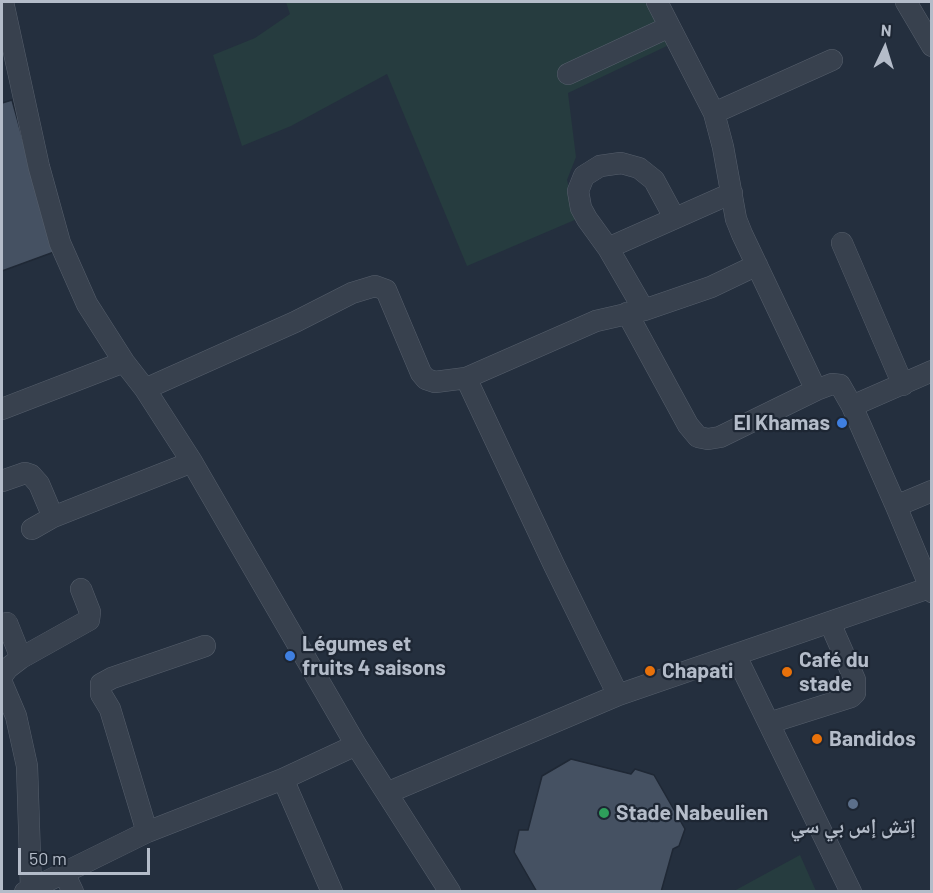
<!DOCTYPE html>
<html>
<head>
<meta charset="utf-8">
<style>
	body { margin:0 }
	#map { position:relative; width:933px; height:893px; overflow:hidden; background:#242f3e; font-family:Barlow,sans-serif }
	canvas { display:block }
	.frame { position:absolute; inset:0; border:3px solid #b4bcc9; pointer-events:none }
	.north { position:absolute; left:855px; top:18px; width:60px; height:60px; -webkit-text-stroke:4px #1d2633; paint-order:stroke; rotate:4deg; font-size:16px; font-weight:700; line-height:24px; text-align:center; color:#b4bcc9 }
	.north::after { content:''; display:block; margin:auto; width:21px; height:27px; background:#b4bcc9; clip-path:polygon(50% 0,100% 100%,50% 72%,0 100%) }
	.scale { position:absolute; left:18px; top:848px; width:132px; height:27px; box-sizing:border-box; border:3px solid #b4bcc9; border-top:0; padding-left:8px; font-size:18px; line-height:21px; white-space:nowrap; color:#b4bcc9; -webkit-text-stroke:4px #1d2633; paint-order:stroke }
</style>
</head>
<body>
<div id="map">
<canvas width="933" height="893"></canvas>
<div class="frame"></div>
<div class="north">N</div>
<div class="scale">50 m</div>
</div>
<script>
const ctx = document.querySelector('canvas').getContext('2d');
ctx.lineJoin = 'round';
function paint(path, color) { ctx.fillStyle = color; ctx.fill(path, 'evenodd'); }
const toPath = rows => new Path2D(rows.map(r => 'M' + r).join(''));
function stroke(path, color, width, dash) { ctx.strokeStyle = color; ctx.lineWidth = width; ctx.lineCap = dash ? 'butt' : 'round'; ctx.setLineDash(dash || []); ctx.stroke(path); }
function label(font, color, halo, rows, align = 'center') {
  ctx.font = font + ' Barlow,"Noto Naskh Arabic",sans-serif'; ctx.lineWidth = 4.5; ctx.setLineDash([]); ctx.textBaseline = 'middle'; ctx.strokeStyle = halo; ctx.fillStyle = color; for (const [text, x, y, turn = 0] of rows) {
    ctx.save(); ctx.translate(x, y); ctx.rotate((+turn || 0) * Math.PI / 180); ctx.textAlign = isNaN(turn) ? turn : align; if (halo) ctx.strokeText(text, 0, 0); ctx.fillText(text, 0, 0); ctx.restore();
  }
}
paint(toPath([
	[286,2,647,2,669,45,568,93,576,157,567,180,577,219,467,266,387,74,291,126,242,146,213,55,255,38,290,14],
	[800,855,816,891,734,891]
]), '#263c3f');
const building = toPath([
	[12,100,54,252,2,271,2,103,12,100],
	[571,759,631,774,635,769,654,775,685,829,679,846,673,849,661,892,537,892,514,852,519,830,528,830,542,776,571,759]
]);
paint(building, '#455162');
stroke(building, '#1f2835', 1.5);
const street = toPath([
	[3,2,39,167,60,243,87,304,124,362,145,389,192,462,356,745,450,892],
	[657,2,714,113,723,147,736,219,742,234,816,390],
	[906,2,932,46],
	[568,74,669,27],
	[714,113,832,60],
	[732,193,608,248,644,310,711,287,757,265],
	[842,243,903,385],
	[608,248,587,219,581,208,578,191,584,176,600,166,621,163,639,168,654,180,674,217],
	[627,313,688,425,698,437,708,439,720,437,816,390,832,384,840,385,852,406,896,506,932,592],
	[466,378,554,565,618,695],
	[145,389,295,322,352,293,375,286,386,290,421,373,426,379,435,382,466,378,596,321,644,310],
	[852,406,932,371],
	[2,409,124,362],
	[2,481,25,473,31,475,39,484,53,517],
	[896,506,932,491],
	[32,529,53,517,192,462],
	[7,623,21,658],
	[736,656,851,892],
	[2,676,8,668,21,658,89,620,90,612,81,589],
	[2,683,16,716,27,766,31,888],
	[769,723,851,697,855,693,855,680,830,623],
	[283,779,332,892],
	[387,793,618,695,932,587],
	[147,832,110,709,101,694,101,684,112,678,205,646],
	[64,873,73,892],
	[25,892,147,832,283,779,356,745]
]);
stroke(street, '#565f6c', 22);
stroke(street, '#38414e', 21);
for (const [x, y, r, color] of [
	[842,423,6,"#3f7fe0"],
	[290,656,6,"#3f7fe0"],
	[650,671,6,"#e8710a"],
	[787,672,6,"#e8710a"],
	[817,739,6,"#e8710a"],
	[853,804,6,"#5c6f8a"],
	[604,813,6,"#2e9e5b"]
]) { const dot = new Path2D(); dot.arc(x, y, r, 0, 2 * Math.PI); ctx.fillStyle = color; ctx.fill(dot); stroke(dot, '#1d2633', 2); }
label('bold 21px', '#b4bcc9', '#1d2633', [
	["El Khamas",830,423,"right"],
	["Légumes et",302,644],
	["fruits 4 saisons",302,668],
	["Café du",799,660],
	["stade",799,684],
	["Chapati",662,671],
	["Bandidos",829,739],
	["Stade Nabeulien",616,813],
	["إتش إس بي سي",853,826,"center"]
], 'left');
</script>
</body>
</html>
